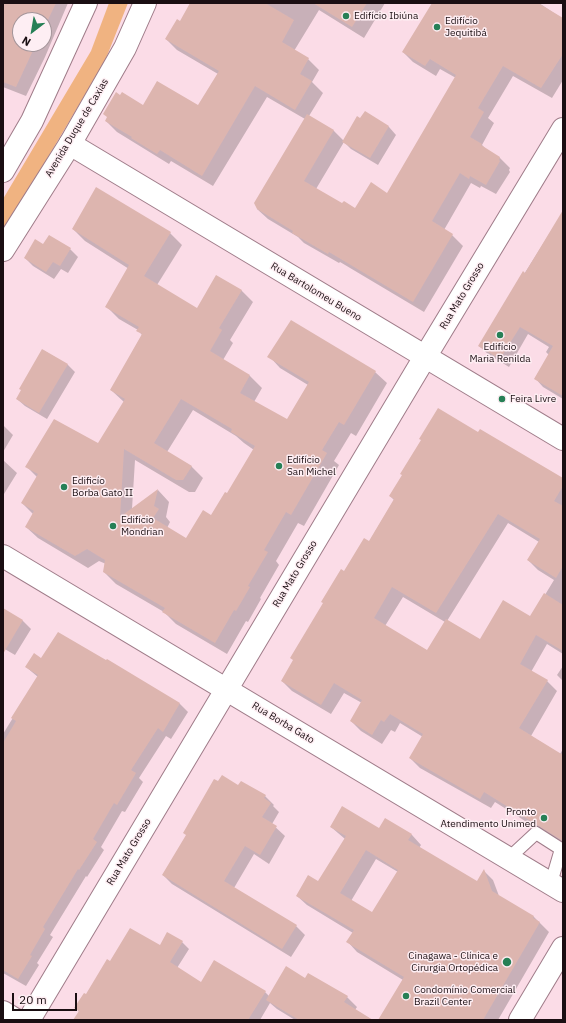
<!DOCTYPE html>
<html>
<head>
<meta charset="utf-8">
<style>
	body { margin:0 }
	#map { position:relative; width:566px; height:1023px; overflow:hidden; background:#fbdce7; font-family:"IBM Plex Sans",sans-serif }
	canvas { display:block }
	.frame { position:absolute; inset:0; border:4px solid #1a0e12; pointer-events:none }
	.north { position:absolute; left:12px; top:12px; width:40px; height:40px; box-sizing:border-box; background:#feeef3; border:1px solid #a39499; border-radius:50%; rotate:211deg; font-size:11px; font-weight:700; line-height:16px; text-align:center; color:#1a0e12 }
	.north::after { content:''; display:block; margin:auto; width:14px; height:18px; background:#268056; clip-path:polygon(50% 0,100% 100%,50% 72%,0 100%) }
	.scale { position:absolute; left:12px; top:993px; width:65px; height:18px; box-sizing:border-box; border:2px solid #1a0e12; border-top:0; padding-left:5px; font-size:12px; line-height:14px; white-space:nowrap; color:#1a0e12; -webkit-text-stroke:3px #feeef3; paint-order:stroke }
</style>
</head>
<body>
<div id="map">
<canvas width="566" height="1023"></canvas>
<div class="frame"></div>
<div class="north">N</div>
<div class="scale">20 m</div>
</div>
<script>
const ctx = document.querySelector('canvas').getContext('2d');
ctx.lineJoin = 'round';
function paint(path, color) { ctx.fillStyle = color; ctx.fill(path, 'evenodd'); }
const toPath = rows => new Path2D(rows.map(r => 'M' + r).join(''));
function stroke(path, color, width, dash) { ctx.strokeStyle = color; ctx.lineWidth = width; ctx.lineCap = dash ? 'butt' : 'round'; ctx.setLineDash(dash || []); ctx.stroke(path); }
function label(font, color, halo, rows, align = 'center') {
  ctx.font = font + ' "IBM Plex Sans",sans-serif'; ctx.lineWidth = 3; ctx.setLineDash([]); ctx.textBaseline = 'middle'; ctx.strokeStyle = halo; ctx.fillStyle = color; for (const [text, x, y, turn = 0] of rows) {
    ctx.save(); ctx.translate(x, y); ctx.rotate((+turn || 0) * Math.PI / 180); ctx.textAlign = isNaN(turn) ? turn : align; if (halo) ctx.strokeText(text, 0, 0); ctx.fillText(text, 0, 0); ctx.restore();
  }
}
paint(toPath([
	[109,3,128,3,105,61,3,233,3,199,91,51]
]), '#f0b381');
paint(toPath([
	[3,3,68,3,45,57,26,96,3,87],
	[20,20,44,20,44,44,20,44],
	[192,3,385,3,364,38,319,10,294,51,308,59,319,70,312,82,323,93,309,116,334,131,344,141,365,113,389,127,396,135,378,165,351,149,344,142,316,189,342,205,356,209,388,194,456,78,440,69,436,76,413,62,403,52,433,3,539,3,563,19,563,80,552,98,513,76,488,118,494,123,482,145,487,150,500,158,510,168,509,170,510,172,496,194,481,186,480,188,471,183,444,230,452,235,463,246,424,312,340,262,339,263,304,243,298,237,268,219,257,209,305,119,267,97,213,186,171,161,169,164,117,132,106,121,143,106,199,106,218,74,177,50,166,39,181,22],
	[563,212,563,399,543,387,535,378,549,355,546,352,549,347,528,334,509,367,488,354,479,346],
	[73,229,170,233,182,245,157,285,197,309,241,290,253,302,230,340,233,343,223,360,250,376,262,388,254,402,287,421,308,385,280,368,269,356,375,372,387,383,356,436,351,433,334,461,339,465,304,526,298,523,276,561,279,565,260,598,261,599,248,622,246,621,227,654,176,624,164,612,116,584,104,572,106,564,99,561,88,568,38,538,26,527,33,514,22,503,38,478,26,466,98,445,124,402,111,390,142,335,138,330,119,319,107,307,129,269,85,241],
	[193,410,236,436,244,443,254,450,228,495,211,516,186,539,167,528,170,522,166,517,169,502,158,490,132,509,135,460,189,492,195,492,203,478,191,466,167,452],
	[49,236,70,249,78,257,68,273,61,269,54,279,33,266,25,258,44,245],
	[43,350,68,365,75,372,47,419,25,406,17,399],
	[3,425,13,435,3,452],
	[478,434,563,480,563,654,547,644,531,672,547,681,557,691,531,736,560,754,563,749,563,845,495,802,491,808,420,768,410,758,423,737,400,723,395,732,391,730,382,744,361,731,351,721,362,703,344,693,331,714,292,691,282,681,344,572,369,542,394,500,390,496],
	[508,523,539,542,528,560,538,570,554,580,531,618,480,641,447,621],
	[403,597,445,622,428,651,385,626],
	[3,460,17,473,4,494,3,493],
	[3,609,23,621,31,629,15,655,3,648],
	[42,659,106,662,107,660,180,704,188,712,171,739,166,736,139,778,143,782,125,812,122,811,101,847,104,850,87,877,86,876,50,935,53,937,37,963,39,965,26,986,3,973,3,734,38,677,26,667],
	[563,666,563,681,557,675],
	[239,786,265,796,274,805,273,806,279,812,272,824,285,836,269,864,254,854,234,888,296,926,305,935,291,957,172,884,163,875],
	[385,819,412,835,421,845,419,848,477,883,484,871,493,880,499,896,534,917,549,932,498,1020,379,1020,403,980,357,952,348,942,353,933,307,905,297,896,319,882,345,839,331,827,379,830],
	[376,859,398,872,373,914,351,901],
	[182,942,189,949,177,968,201,983,265,992,269,996,306,979,347,997,357,1007,355,1010,372,1020,295,1020,277,1009,270,1003,260,1020,219,1020,79,1012,76,1008,87,996,111,962,160,947]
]), '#0003');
paint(toPath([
	[3,3,56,3,44,28,44,20,20,20,20,44,36,44,16,87,3,82],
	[190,3,265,3,294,20,282,42,309,58,300,74,312,81,295,110,255,86,202,176,160,150,157,154,131,138,132,137,105,121,107,117,103,114,116,92,120,95,122,92,143,105,157,81,198,105,219,71,165,39,177,19,180,21],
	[313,3,367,3,352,27],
	[432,3,538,3,563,18,563,54,541,88,503,66,478,108,484,112,470,137,482,144,481,145,500,157,499,160,500,161,486,185,470,176,469,179,460,173,432,221,453,234,413,302,329,252,328,254,292,233,293,231,257,209,254,203,307,114,334,130,304,181,342,203,344,201,355,208,371,182,387,193,456,75,430,59,425,66,402,52],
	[365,111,389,126,370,158,342,142,357,116,360,118],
	[96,187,171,232,144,276,197,308,216,275,242,290,219,328,222,330,210,351,250,375,240,393,287,419,309,382,267,357,291,320,376,371,344,425,339,422,322,450,327,453,291,515,286,512,264,550,268,552,248,586,250,587,236,611,234,610,215,643,162,612,165,608,103,572,105,560,87,549,75,556,25,527,34,511,21,503,38,474,25,467,54,419,98,443,125,399,110,390,142,334,136,331,139,327,105,307,129,265,72,229],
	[181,399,232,429,231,432,255,446,227,493,225,492,211,515,203,510,186,538,153,518,159,509,154,506,158,489,120,517,124,449,176,480,183,480,192,466,154,443],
	[563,210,563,396,534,379,553,346,520,327,500,359,478,346,523,271,525,273],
	[49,235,71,248,60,266,53,262,46,272,24,258,35,239,43,244],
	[42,349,68,364,39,413,16,399,21,390,19,389],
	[438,408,478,432,480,429,563,478,563,486,554,501,563,506,563,566,556,578,527,560,540,539,498,514,436,613,392,587,374,618,427,650,446,619,480,639,503,600,530,616,544,593,563,605,563,651,536,635,520,664,548,680,519,728,563,755,563,841,484,792,480,799,409,758,423,734,390,714,384,722,381,720,372,735,350,721,362,700,334,683,321,705,281,681,293,660,290,658,323,603,321,602,341,569,344,571,364,538,369,541,394,499,389,496,402,475,400,474,421,440,419,439],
	[3,608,23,620,3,654],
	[58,632,106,660,107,659,180,703,163,732,158,728,131,770,136,773,117,805,114,803,93,839,97,842,79,870,78,869,43,927,45,929,30,955,32,956,18,979,3,970,3,743,16,721,11,718,38,675,25,667,34,653,41,658],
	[222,775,238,785,241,781,266,795,264,798,271,803,262,817,277,826,260,855,245,846,224,881,297,925,282,949,162,875,186,835,183,833,214,779,218,781],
	[342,806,379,828,385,818,412,834,408,840,477,881,484,869,492,891,534,916,533,918,540,922,483,1020,378,1020,404,977,346,942,354,930,296,896,308,875,318,881,346,836,330,827],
	[366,850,398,870,372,912,340,893],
	[130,928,160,945,167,932,183,941,170,962,201,982,214,960,266,991,248,1020,73,1020,79,1011,74,1008,84,993,86,994,107,959,110,961],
	[286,966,305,978,308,973,348,996,344,1002,373,1020,299,1020,266,1000]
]), '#ddb5af');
const service = toPath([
	[509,858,536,833,561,849,551,883]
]);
const minor = toPath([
	[70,144,563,439],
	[3,556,563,891],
	[3,1012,16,1020]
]);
const tertiary = toPath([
	[29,1020,425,357,563,129]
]);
const secondary = toPath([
	[3,171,32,121,86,3],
	[3,250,70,144,125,48,145,3],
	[520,1020,563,948]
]);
stroke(service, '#9f7c89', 14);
stroke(minor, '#9f7c89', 24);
stroke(tertiary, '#9f7c89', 24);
stroke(secondary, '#9f7c89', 24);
stroke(service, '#fff', 12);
stroke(minor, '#fff', 22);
stroke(tertiary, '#fff', 22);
stroke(secondary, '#fff', 22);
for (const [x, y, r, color] of [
	[346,16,4,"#268056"],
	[437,27,4,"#268056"],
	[500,335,4,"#268056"],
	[502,399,4,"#268056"],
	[279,466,4,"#268056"],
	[64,487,4,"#268056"],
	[113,526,4,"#268056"],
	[544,818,4,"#268056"],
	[507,962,5,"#268056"],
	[406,996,4,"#268056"]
]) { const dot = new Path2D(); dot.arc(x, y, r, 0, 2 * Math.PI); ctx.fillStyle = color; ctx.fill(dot); stroke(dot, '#feeef3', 1.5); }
label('10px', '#1a0e12', '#feeef3', [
	["Edifício Ibiúna",354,16],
	["Edifício",445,21],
	["Jequitibá",445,33],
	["Edifício",500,347,"center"],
	["Maria Renilda",500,359,"center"],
	["Feira Livre",510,399],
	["Edifício",287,460],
	["San Michel",287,472],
	["Edificío",72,481],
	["Borba Gato II",72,493],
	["Edifício",121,520],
	["Mondrian",121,532],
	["Pronto",536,812,"right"],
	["Atendimento Unimed",536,824,"right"],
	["Cinagawa - Clínica e",498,956,"right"],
	["Cirurgia Ortopédica",498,968,"right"],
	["Condomínio Comercial",414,990],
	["Brazil Center",414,1002]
], 'left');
label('10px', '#1a0e12', '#feeef3', [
	["Avenida Duque de Caxias",77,128,-59],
	["Rua Bartolomeu Bueno",316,292,31],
	["Rua Mato Grosso",462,296,-59],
	["Rua Mato Grosso",295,574,-59],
	["Rua Borba Gato",283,723,31],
	["Rua Mato Grosso",129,852,-59]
]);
</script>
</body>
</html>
